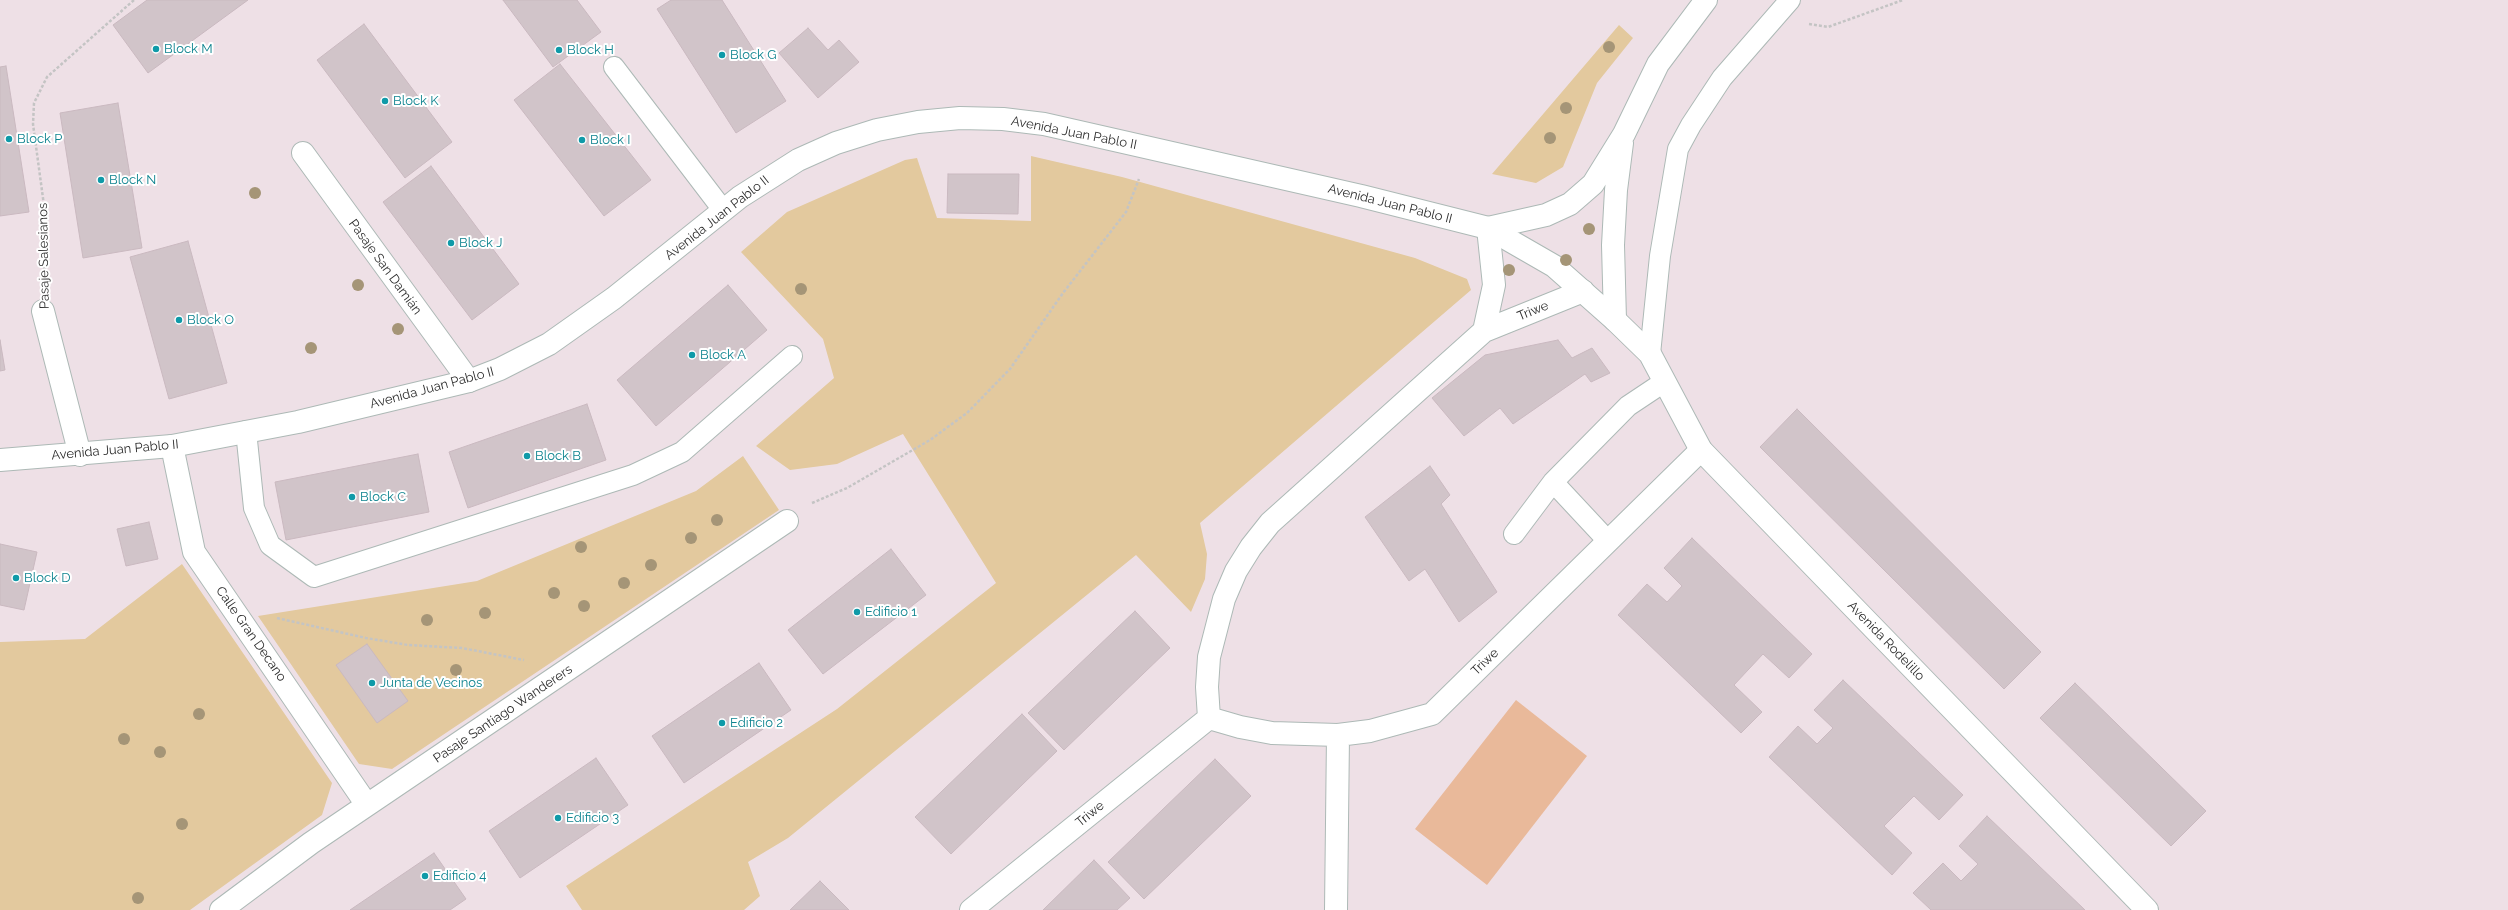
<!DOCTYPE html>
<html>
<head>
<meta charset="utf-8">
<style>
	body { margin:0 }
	canvas { display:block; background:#eee0e6 }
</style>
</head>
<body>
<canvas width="2508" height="910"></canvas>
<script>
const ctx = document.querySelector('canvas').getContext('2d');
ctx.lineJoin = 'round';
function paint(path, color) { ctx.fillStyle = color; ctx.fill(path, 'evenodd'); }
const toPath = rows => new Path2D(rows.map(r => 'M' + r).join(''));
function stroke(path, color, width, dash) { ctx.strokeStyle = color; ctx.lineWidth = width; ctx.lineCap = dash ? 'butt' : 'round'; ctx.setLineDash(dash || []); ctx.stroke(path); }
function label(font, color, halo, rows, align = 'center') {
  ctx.font = font + ' Raleway,sans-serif'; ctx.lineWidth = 4; ctx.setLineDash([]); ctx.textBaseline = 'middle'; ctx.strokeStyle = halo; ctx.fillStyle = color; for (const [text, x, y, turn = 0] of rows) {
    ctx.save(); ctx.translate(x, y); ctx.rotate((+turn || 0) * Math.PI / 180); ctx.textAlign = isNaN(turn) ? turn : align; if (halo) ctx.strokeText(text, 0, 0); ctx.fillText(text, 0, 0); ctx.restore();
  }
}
paint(toPath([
	[1619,25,1633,38,1597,83,1563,167,1536,183,1492,174],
	[1031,156,1122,177,1415,258,1467,279,1471,290,1200,523,1207,554,1205,579,1191,612,1136,555,788,838,748,862,760,896,744,910,582,910,566,886,837,709,996,583,903,434,837,464,790,470,756,446,834,378,823,339,741,252,787,212,905,160,917,158,937,218,1031,221],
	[743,456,779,510,392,769,359,764,258,616,477,581,696,491],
	[182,564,332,783,322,815,190,910,0,910,0,642,85,639]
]), '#e3c99e');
paint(toPath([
	[1516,700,1587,756,1487,885,1415,829]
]), '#e9b99a');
const building = toPath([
	[147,0,248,0,148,73,113,25,147,0],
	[503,0,577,0,601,32,553,67,503,0],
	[671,0,722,0,786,101,736,133,657,9,671,0],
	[364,24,452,142,405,178,317,60,364,24],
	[808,28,828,50,839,40,859,62,818,98,779,53,808,28],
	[560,64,651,180,604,216,514,100,560,64],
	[6,66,29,212,0,216,0,67,6,66],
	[118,103,142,248,83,258,60,113,118,103],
	[431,166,519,284,472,320,383,202,431,166],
	[948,174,1019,174,1018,214,947,213,948,174],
	[188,241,227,383,169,399,130,257,188,241],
	[728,285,767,330,656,426,617,380,728,285],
	[0,340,5,370,0,371,0,340],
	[1558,340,1572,358,1592,348,1610,373,1591,382,1585,374,1513,424,1500,408,1464,436,1432,398,1485,355,1558,340],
	[587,404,606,460,468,508,449,452,587,404],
	[1797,409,2041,652,2004,689,1760,447,1797,409],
	[418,454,429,512,286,540,275,482,418,454],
	[1430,466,1450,495,1441,504,1497,592,1459,622,1425,569,1409,581,1365,517,1430,466],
	[149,522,158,559,126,566,117,529,149,522],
	[1692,538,1812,654,1789,678,1763,654,1734,685,1762,712,1741,733,1618,615,1647,584,1667,602,1682,586,1664,568,1692,538],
	[0,544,37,552,24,610,0,605,0,544],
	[891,549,926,595,823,674,788,630,891,549],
	[1135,611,1170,648,1064,750,1028,713,1135,611],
	[367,644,408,701,377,723,336,665,367,644],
	[759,663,791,710,684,783,652,736,759,663],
	[1843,680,1963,795,1939,820,1914,796,1884,826,1912,853,1892,875,1769,757,1798,726,1817,744,1833,728,1814,710,1843,680],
	[2075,683,2206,811,2171,846,2040,718,2075,683],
	[1022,714,1057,751,951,854,915,817,1022,714],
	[596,758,628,805,520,878,489,831,596,758],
	[1215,759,1251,796,1144,899,1108,862,1215,759],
	[1987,816,2085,910,1931,910,1913,893,1943,863,1961,881,1978,864,1959,846,1987,816],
	[434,853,466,899,450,910,350,910,434,853],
	[1094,860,1130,898,1117,910,1043,910,1094,860],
	[820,881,849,910,790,910,820,881]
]);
paint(building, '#d1c4c9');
stroke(building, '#cab9c0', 1);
const service = toPath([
	[614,67,723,210],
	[1650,354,1660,256,1678,149,1691,125,1722,78,1790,0],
	[246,431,254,508,270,545,314,577,633,475,682,452,792,356],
	[1553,482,1608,541],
	[1514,534,1553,482,1628,406,1664,382]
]);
const minor = toPath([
	[303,153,469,381],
	[43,311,80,455],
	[1615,320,1613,245,1616,190,1622,143],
	[1484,331,1494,285,1488,228,1546,215,1570,204,1593,184,1624,134,1658,64,1706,0],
	[172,446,194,552,367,805],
	[1209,718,1240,727,1272,733,1338,735,1370,731,1432,714,1701,450],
	[1209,718,1207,687,1209,657,1224,599,1236,571,1251,547,1270,523,1484,331,1583,291],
	[221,910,311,843,787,521],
	[971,910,1209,718],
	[1336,910,1338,735]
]);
const tertiary = toPath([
	[0,460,172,446,298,422,469,381,500,369,549,344,614,298,740,197,798,160,836,143,877,130,918,122,960,118,1003,119,1044,124,1361,196,1488,228,1554,266,1615,320,1650,354,1701,450,2147,910]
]);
stroke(service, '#adb9b6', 22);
stroke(minor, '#adb9b6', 24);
stroke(tertiary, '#adb9b6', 24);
stroke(toPath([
	[1809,24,1828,27,1903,0],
	[44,280,45,213,33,124,34,103,47,77,134,0],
	[812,503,847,488,930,440,967,413,1010,369,1063,293,1126,212,1139,179],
	[277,618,366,638,408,645,462,648,524,660]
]), '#c4c4c4', 2.5, [3, 2]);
stroke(service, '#fff', 20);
stroke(minor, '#fff', 22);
stroke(tertiary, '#fff', 22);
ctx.fillStyle = '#a59577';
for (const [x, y] of [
	[1609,47],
	[1566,108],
	[1550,138],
	[255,193],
	[1589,229],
	[1566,260],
	[1509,270],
	[358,285],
	[801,289],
	[398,329],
	[311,348],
	[717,520],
	[691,538],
	[581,547],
	[651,565],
	[624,583],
	[554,593],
	[584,606],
	[485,613],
	[427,620],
	[456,670],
	[199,714],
	[124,739],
	[160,752],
	[182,824],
	[138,898]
]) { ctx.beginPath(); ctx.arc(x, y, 6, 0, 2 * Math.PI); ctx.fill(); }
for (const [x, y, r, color] of [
	[156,49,4,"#0f9aa8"],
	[559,50,4,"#0f9aa8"],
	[722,55,4,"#0f9aa8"],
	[385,101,4,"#0f9aa8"],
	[9,139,4,"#0f9aa8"],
	[582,140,4,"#0f9aa8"],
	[101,180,4,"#0f9aa8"],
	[451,243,4,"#0f9aa8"],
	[179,320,4,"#0f9aa8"],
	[692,355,4,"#0f9aa8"],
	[527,456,4,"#0f9aa8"],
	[352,497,4,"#0f9aa8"],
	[16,578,4,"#0f9aa8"],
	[857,612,4,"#0f9aa8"],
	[372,683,4,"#0f9aa8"],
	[722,723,4,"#0f9aa8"],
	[558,818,4,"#0f9aa8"],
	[425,876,4,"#0f9aa8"]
]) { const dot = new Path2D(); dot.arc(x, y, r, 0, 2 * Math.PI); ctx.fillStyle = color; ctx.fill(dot); stroke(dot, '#fff', 1.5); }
label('13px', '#0d838f', '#fff', [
	["Block M",164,49],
	["Block H",567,50],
	["Block G",730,55],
	["Block K",393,101],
	["Block P",17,139],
	["Block I",590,140],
	["Block N",109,180],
	["Block J",459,243],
	["Block O",187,320],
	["Block A",700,355],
	["Block B",535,456],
	["Block C",360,497],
	["Block D",24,578],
	["Edificio 1",865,612],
	["Junta de Vecinos",380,683],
	["Edificio 2",730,723],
	["Edificio 3",566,818],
	["Edificio 4",433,876]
], 'left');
label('13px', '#2d2d2d', '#fff', [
	["Avenida Juan Pablo II",1074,133,11],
	["Avenida Juan Pablo II",1390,204,14],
	["Avenida Juan Pablo II",717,218,-38],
	["Pasaje Salesianos",44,256,-91],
	["Pasaje San Damián",385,267,54],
	["Triwe",1533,311,-22],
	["Avenida Juan Pablo II",432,388,-15],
	["Avenida Juan Pablo II",115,450,-5],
	["Calle Gran Decano",251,634,55],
	["Avenida Rodelillo",1886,641,46],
	["Triwe",1485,662,-44],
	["Pasaje Santiago Wanderers",503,714,-34],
	["Triwe",1090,814,-39]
]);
</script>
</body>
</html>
